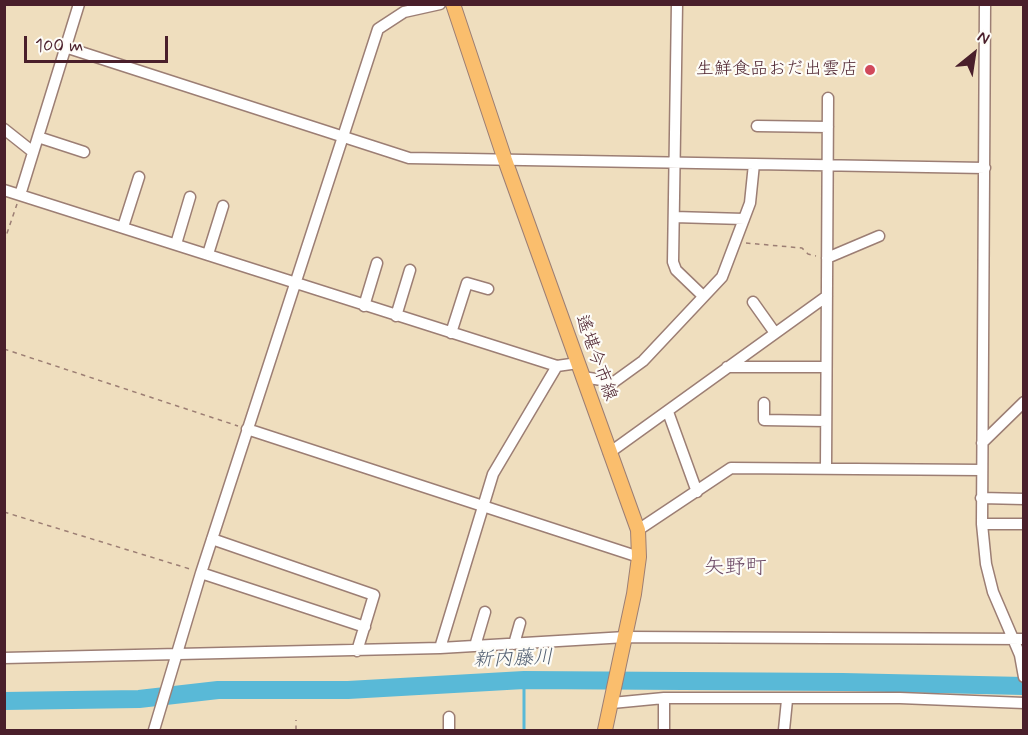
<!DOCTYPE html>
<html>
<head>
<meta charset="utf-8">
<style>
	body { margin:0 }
	#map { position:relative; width:1028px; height:735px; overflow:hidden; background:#efdebe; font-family:Mynerve,sans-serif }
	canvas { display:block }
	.frame { position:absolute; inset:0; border:6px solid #4a1f2b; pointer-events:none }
	.north { position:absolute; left:944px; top:24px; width:60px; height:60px; -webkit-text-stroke:4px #fdfcf7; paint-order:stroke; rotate:30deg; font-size:16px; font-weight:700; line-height:24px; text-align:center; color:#4a1f2b }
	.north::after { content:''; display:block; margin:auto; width:21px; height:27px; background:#4a1f2b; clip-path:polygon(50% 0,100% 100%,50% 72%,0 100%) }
	.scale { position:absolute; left:24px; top:36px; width:144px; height:27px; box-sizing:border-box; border:3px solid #4a1f2b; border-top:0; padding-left:8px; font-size:18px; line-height:21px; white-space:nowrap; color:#4a1f2b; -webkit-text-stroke:4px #fdfcf7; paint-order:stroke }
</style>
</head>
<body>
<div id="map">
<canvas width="1028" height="735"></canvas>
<div class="frame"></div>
<div class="north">N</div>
<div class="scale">100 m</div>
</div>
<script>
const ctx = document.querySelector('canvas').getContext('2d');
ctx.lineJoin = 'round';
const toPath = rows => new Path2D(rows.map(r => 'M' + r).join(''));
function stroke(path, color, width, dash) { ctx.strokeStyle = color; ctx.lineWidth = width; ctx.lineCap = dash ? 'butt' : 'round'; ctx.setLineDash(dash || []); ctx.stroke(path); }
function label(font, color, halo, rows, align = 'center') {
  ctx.font = font + ' Mynerve,"Klee One",sans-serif'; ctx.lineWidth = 4.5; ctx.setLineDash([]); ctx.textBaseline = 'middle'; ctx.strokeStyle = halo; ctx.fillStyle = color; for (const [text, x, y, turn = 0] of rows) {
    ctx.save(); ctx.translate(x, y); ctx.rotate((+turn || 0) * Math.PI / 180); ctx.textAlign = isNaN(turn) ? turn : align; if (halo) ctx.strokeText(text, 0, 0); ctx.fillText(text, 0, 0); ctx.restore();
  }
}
stroke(toPath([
	[524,680,524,730]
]), '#59b9d7', 3);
stroke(toPath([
	[4,701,139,699,218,690,348,690,524,680,843,682,1024,686]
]), '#59b9d7', 18);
const minor = toPath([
	[677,4,673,262,676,270,703,296],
	[985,4,982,524,986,564,993,592,1020,655,1024,677],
	[65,47,409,158,985,168],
	[757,126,828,127],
	[4,129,33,152],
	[38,137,84,152],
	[4,190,557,366,578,363],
	[20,195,79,4],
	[674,217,744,219],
	[123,227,139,177],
	[176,244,190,197],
	[208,254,223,206],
	[827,258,879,236],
	[753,302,775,333],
	[364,306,377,263],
	[396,316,410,270],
	[451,333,467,283,488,289],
	[727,367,826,367],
	[583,377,614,382,643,361,722,277,750,203,754,164],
	[764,403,764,420,826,421],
	[668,412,697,492],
	[247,429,639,557],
	[982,443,1024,402],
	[609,453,827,296],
	[826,468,828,98],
	[981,498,1024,499],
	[982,524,1024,524],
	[638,530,731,468,981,470],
	[212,539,374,595,357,651],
	[201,573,365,627],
	[514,644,520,623],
	[475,646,485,612],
	[440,648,493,474,557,366],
	[4,658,440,648,626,637,1024,639],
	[664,698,664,730],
	[612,703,664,698,900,698,1024,703],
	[154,730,201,573,378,29,404,12,440,4],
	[449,730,449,717],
	[784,730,787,700]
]);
const major = toPath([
	[453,4,505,160,638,530,639,557,634,594,605,730]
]);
stroke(minor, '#9c7e74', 13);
stroke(major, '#9c7e74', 16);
stroke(toPath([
	[4,242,17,204],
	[746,243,802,248,808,254,816,256],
	[4,349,238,426],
	[4,512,190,569],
	[296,730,296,720]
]), '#9c7e74', 1.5, [4.5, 4.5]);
stroke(minor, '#fff', 10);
stroke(major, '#fabe6d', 14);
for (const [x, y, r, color] of [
	[870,70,6,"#d1495b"]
]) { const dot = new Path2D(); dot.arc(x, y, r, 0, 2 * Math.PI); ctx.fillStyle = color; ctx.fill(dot); stroke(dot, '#fdfcf7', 2); }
label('18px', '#4a1f2b', '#fdfcf7', [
	["生鮮食品おだ出雲店",858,70]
], 'right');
label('18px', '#4a1f2b', '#fdfcf7', [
	["遙堪今市線",595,358,70]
]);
label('italic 20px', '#505d70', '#fdfcf7', [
	["新内藤川",513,660,-2]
]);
label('21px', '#6d4b66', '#fdfcf7', [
	["矢野町",735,569]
]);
</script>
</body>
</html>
